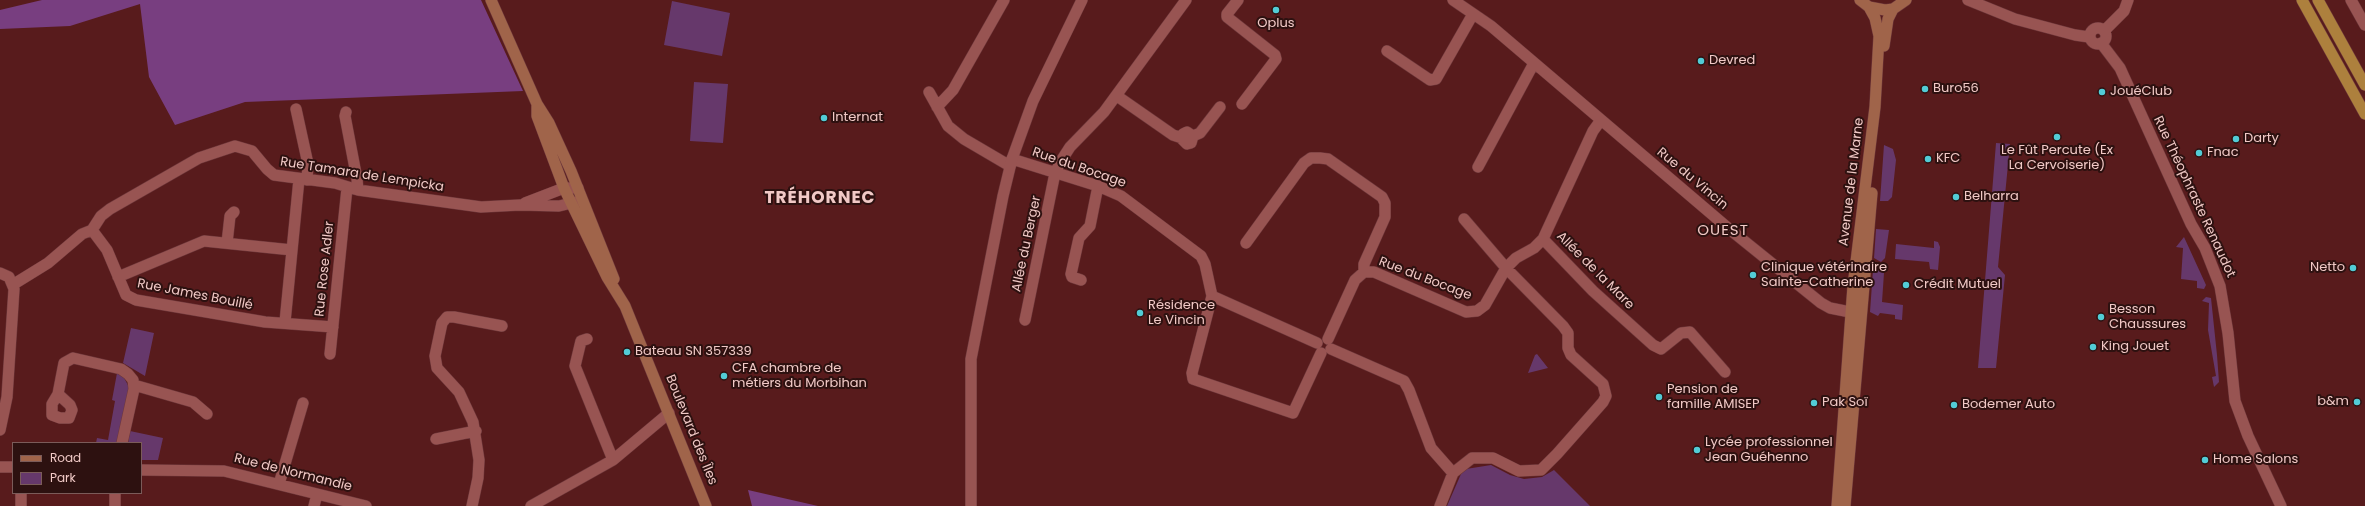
<!DOCTYPE html>
<html>
<head>
<meta charset="utf-8">
<style>
	body { margin:0 }
	#map { position:relative; width:2365px; height:506px; overflow:hidden; background:#581b1c; font-family:Poppins,sans-serif }
	canvas { display:block }
	.legend { position:absolute; left:12px; top:442px; width:130px; height:52px; box-sizing:border-box; background:#2d1110; border:1px solid #7b5b59; margin:0; padding:5px 7px; list-style:none; font-size:12px; color:#f1c9c6 }
	.legend li { display:flex; align-items:center; gap:8px; height:20px }
	.legend b { width:20px; border:1px solid #7b5b59 }
</style>
</head>
<body>
<div id="map">
<canvas width="2365" height="506"></canvas>
<ul class="legend">
<li><b style="height:5px;background:#a0644a"></b>Road</li>
<li><b style="height:11px;background:#66386b"></b>Park</li>
</ul>
</div>
<script>
const ctx = document.querySelector('canvas').getContext('2d');
ctx.lineJoin = 'round';
function paint(path, color) { ctx.fillStyle = color; ctx.fill(path, 'evenodd'); }
const toPath = rows => new Path2D(rows.map(r => 'M' + r).join(''));
function stroke(path, color, width, dash) { ctx.strokeStyle = color; ctx.lineWidth = width; ctx.lineCap = dash ? 'butt' : 'round'; ctx.setLineDash(dash || []); ctx.stroke(path); }
function label(font, color, halo, rows, align = 'center') {
  ctx.font = font + ' Poppins,sans-serif'; ctx.lineWidth = 4; ctx.setLineDash([]); ctx.textBaseline = 'middle'; ctx.strokeStyle = halo; ctx.fillStyle = color; for (const [text, x, y, turn = 0] of rows) {
    ctx.save(); ctx.translate(x, y); ctx.rotate((+turn || 0) * Math.PI / 180); ctx.textAlign = isNaN(turn) ? turn : align; if (halo) ctx.strokeText(text, 0, 0); ctx.fillText(text, 0, 0); ctx.restore();
  }
}
paint(toPath([
	[672,1,730,13,722,56,664,45],
	[694,82,728,84,723,143,690,141],
	[1996,143,2010,144,1998,267,2005,275,1996,368,1978,368],
	[1884,145,1893,149,1896,160,1892,197,1888,201,1880,201],
	[1876,229,1889,230,1885,258,1881,262,1874,258],
	[2184,237,2206,285,2204,289,2197,288,2197,281,2181,279,2183,248,2176,247],
	[1934,241,1938,242,1940,247,1938,270,1930,269,1929,262,1895,259,1896,244,1934,248],
	[1876,268,1884,273,1882,302,1903,305,1902,320,1895,319,1895,315,1880,313,1878,316,1870,312,1873,270],
	[2206,297,2211,298,2217,355,2219,382,2214,387,2212,377,2216,376,2208,330,2209,303,2202,301],
	[131,328,154,333,145,376,123,363],
	[1537,354,1548,368,1528,373,1535,355],
	[117,373,123,376,129,387,117,443,96,443,97,438,108,440,115,401,112,400],
	[130,431,163,438,158,460,141,460,141,443,128,443],
	[1491,465,1510,475,1524,479,1542,477,1554,470,1590,506,1447,506,1461,474,1466,469]
]), '#66386b');
paint(toPath([
	[42,0,481,0,523,91,245,102,175,125,149,77,140,4,70,26,0,29,0,10],
	[748,490,818,506,752,506]
]), '#783e80');
const minor = toPath([
	[1238,0,1227,14,1227,17,1275,55,1276,59,1242,104],
	[1453,0,1491,26,1728,228,1821,303,1830,308,1860,314],
	[1968,0,2015,19,2075,35,2089,37],
	[2351,0,2365,25],
	'2090 36a8 8 0 1 1 16 0a8 8 0 1 1-16 0Z',
	[2104,31,2124,11,2128,0],
	[2101,43,2120,68,2191,224,2205,248,2220,286,2228,333,2235,401,2248,436,2281,506],
	[1387,51,1430,80,1436,79,1473,14],
	[929,92,948,126,964,139,1010,166],
	[1117,96,1173,135,1182,138],
	[937,107,953,90,1004,0],
	[296,109,308,164,307,180],
	[346,112,345,116,357,179,358,190],
	[1601,120,1593,131,1543,239,1593,291,1653,345,1661,349,1681,333,1690,332,1725,372],
	[1193,136,1187,132,1183,134,1182,139,1187,144,1191,143,1193,136,1200,133,1220,107],
	[1012,159,1098,186,1121,196,1201,256,1205,264,1212,296,1192,373,1193,379,1293,413,1321,353],
	[1478,167,1534,63],
	[525,203,564,188,578,188],
	[92,230,107,250,126,295,136,300,265,322,333,327],
	[227,243,230,216,234,212],
	[1246,243,1304,163,1311,158,1320,158,1328,159,1382,197,1385,203,1385,217,1364,264,1364,272],
	[0,273,9,277,14,289,7,397,0,430],
	[118,277,204,241,292,250],
	[1081,280,1072,277,1071,274,1079,238,1090,226,1098,186],
	[14,284,48,263,82,234,92,230,101,216,110,209,199,158,235,146,252,151,267,169,274,175,335,183,358,190,481,207,520,205,559,206,580,201],
	[1212,296,1317,343],
	[1025,320,1055,173,1061,161,1070,147,1104,112,1186,0],
	[285,322,299,179],
	[587,339,581,341,575,366,613,460],
	[1328,339,1355,280,1364,272,1374,272,1466,312,1477,311,1485,305,1506,268,1516,258,1534,248,1543,239],
	[1331,349,1404,381,1409,390,1431,448,1453,473],
	[330,354,347,188],
	[134,385,193,402,207,414],
	[58,394,64,363,73,358,121,369,128,374,133,380,134,389,122,443],
	[58,394,70,405,72,410,69,418,60,418,52,415,52,404,58,394],
	[436,439,476,431],
	[0,467,13,467],
	[141,470,224,471,366,506],
	[279,484,303,403],
	[21,506,21,493],
	[115,506,115,493],
	[314,506,317,494],
	[472,506,478,478,479,460,473,422,459,392,437,368,435,356,442,323,447,317,454,317,502,326],
	[531,506,613,460,669,413],
	[1440,506,1453,473,1472,458,1493,458,1519,471,1541,470,1557,454,1603,402,1606,396,1603,384,1571,355,1568,348,1568,333,1563,326,1506,268,1464,219]
]);
const tertiary = toPath([
	[971,506,971,359,1003,196,1012,159,1033,101,1082,0]
]);
const secondary = toPath([
	[491,0,537,104,549,123,571,171,614,279],
	[1860,0,1869,7,1885,10,1893,9,1906,0],
	[1884,46,1888,19,1893,9],
	[537,104,537,116,564,188,607,277,625,306,706,506],
	[1837,506,1853,286,1875,107,1879,36,1875,18,1869,7],
	[1845,506,1872,193]
]);
const trunk = toPath([
	[2302,0,2365,114],
	[2318,0,2365,85]
]);
stroke(minor, '#6e383b', 12);
stroke(tertiary, '#6e383b', 12);
stroke(secondary, '#6e383b', 12);
stroke(trunk, '#6e383b', 12);
stroke(minor, '#985452', 11);
stroke(tertiary, '#985452', 11);
stroke(secondary, '#a0644a', 11);
stroke(trunk, '#ad803d', 11);
for (const [x, y, r, color] of [
	[1276,10,4,"#52ccd6"],
	[1701,61,4,"#52ccd6"],
	[1925,89,4,"#52ccd6"],
	[2102,92,4,"#52ccd6"],
	[824,118,4,"#52ccd6"],
	[2057,137,4,"#52ccd6"],
	[2236,139,4,"#52ccd6"],
	[2199,153,4,"#52ccd6"],
	[1928,159,4,"#52ccd6"],
	[1956,197,4,"#52ccd6"],
	[2353,268,4,"#52ccd6"],
	[1753,275,4,"#52ccd6"],
	[1906,285,4,"#52ccd6"],
	[1140,313,4,"#52ccd6"],
	[2101,317,4,"#52ccd6"],
	[2093,347,4,"#52ccd6"],
	[627,352,4,"#52ccd6"],
	[724,376,4,"#52ccd6"],
	[1659,397,4,"#52ccd6"],
	[2357,402,4,"#52ccd6"],
	[1814,403,4,"#52ccd6"],
	[1954,405,4,"#52ccd6"],
	[1697,450,4,"#52ccd6"],
	[2205,460,4,"#52ccd6"]
]) { const dot = new Path2D(); dot.arc(x, y, r, 0, 2 * Math.PI); ctx.fillStyle = color; ctx.fill(dot); stroke(dot, '#2d1110', 1.5); }
label('13px', '#f1c9c6', '#2d1110', [
	["Oplus",1276,24,"center"],
	["Devred",1709,61],
	["Buro56",1933,89],
	["JouéClub",2110,92],
	["Internat",832,118],
	["Darty",2244,139],
	["Le Fût Percute (Ex",2057,151,"center"],
	["La Cervoiserie)",2057,166,"center"],
	["Fnac",2207,153],
	["KFC",1936,159],
	["Belharra",1964,197],
	["Clinique vétérinaire",1761,268],
	["Sainte-Catherine",1761,283],
	["Netto",2345,268,"right"],
	["Crédit Mutuel",1914,285],
	["Résidence",1148,306],
	["Le Vincin",1148,321],
	["Besson",2109,310],
	["Chaussures",2109,325],
	["King Jouet",2101,347],
	["Bateau SN 357339",635,352],
	["CFA chambre de",732,369],
	["métiers du Morbihan",732,384],
	["Pension de",1667,390],
	["famille AMISEP",1667,405],
	["b&m",2349,402,"right"],
	["Pak Soï",1822,403],
	["Bodemer Auto",1962,405],
	["Lycée professionnel",1705,443],
	["Jean Guéhenno",1705,458],
	["Home Salons",2213,460]
], 'left');
label('13px', '#f1c9c6', '#2d1110', [
	["Rue du Bocage",1079,168,19],
	["Rue Tamara de Lempicka",362,175,9],
	["Rue du Vincin",1692,179,40],
	["Avenue de la Marne",1852,182,-83],
	["Rue Théophraste Renaudot",2194,197,65],
	["Allée du Berger",1027,244,-78],
	["Rue Rose Adler",325,269,-84],
	["Allée de la Mare",1595,271,45],
	["Rue du Bocage",1425,279,21],
	["Rue James Bouillé",195,295,11],
	["Boulevard des Îles",691,430,68],
	["Rue de Normandie",293,473,14]
]);
ctx.letterSpacing = '1px';
label('15px', '#f1c9c6', '#2d1110', [
	["OUEST",1723,231]
]);
ctx.letterSpacing = '0px';
ctx.letterSpacing = '1px';
label('bold 17px', '#f1c9c6', '#2d1110', [
	["TRÉHORNEC",820,199]
]);
ctx.letterSpacing = '0px';
</script>
</body>
</html>
